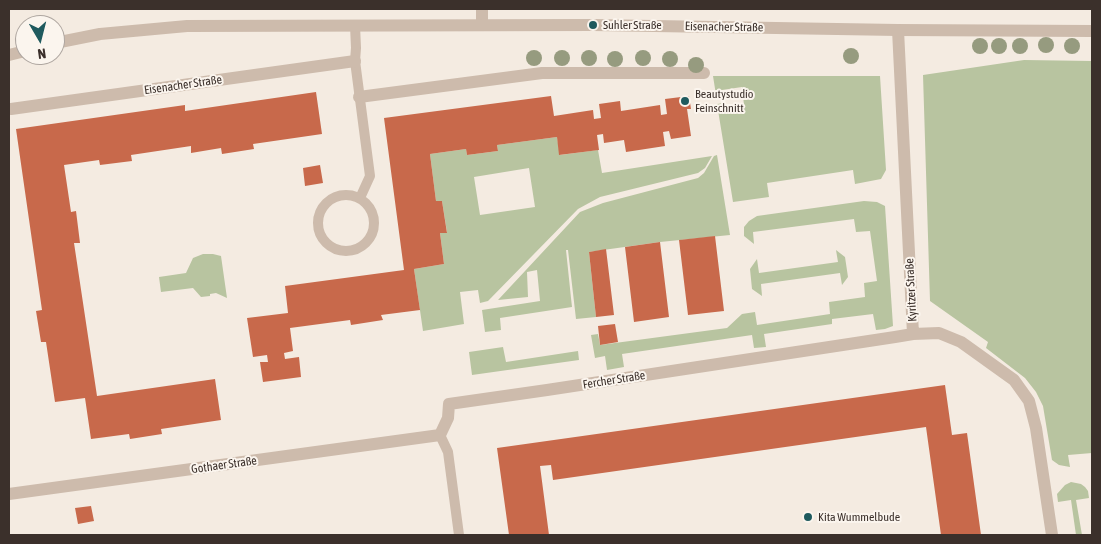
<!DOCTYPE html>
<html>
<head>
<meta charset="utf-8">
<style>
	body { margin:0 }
	#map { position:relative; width:1101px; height:544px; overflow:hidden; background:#f4ebe1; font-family:"Asap Condensed",sans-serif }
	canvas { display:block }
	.frame { position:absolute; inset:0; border:10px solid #3b302b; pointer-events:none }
	.north { position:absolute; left:15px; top:15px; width:50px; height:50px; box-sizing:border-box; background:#fbf5ee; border:1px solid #aea6a0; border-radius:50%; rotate:172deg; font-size:14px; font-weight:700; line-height:20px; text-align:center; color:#3b302b }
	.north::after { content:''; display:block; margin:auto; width:18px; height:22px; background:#1f5a5e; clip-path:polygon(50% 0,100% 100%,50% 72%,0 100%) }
</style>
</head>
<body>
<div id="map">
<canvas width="1101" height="544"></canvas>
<div class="frame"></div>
<div class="north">N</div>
</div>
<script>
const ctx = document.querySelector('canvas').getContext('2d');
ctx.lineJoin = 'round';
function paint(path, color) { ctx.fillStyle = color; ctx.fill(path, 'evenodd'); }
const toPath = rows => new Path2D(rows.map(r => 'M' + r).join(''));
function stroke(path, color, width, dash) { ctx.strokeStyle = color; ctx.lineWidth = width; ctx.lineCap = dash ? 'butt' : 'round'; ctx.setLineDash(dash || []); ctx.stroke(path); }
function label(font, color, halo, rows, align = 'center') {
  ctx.font = font + ' "Asap Condensed",sans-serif'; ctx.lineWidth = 4; ctx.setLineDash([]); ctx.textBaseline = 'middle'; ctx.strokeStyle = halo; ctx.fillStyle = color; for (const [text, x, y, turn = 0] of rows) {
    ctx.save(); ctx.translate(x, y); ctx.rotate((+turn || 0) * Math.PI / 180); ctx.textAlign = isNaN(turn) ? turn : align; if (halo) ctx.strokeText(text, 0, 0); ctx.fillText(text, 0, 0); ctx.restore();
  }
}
paint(toPath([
	[1024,60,1092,61,1092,453,1068,455,1070,467,1059,465,1052,460,1043,406,1036,392,1025,378,986,348,988,342,930,301,923,75],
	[713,76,880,76,886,170,881,179,855,184,853,170,767,183,769,197,733,202,717,104,724,103,725,108,744,105,742,87,722,90,723,96,716,95],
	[557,137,560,155,598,150,602,173,712,156,705,168,698,173,600,197,578,209,488,301,480,303,478,290,460,292,464,324,423,331,414,269,444,264,440,233,447,232,442,201,436,201,430,154,466,149,467,155,498,151,497,145],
	[529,168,535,207,480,215,474,177],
	[717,155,730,235,660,242,589,252,596,317,576,319,568,250,566,250,571,298,572,307,500,318,501,330,485,332,482,310,540,301,537,270,527,272,528,297,498,300,580,212,603,203,698,178,704,173,714,156],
	[864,201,877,202,885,206,893,326,885,329,876,330,873,314,832,319,832,324,764,334,766,347,754,348,752,335,622,354,624,367,607,370,605,356,595,358,591,335,598,334,600,345,727,328,742,314,755,312,757,325,830,314,829,302,865,297,864,283,877,281,870,231,856,232,854,219,753,232,754,244,744,236,744,227,749,221,757,216],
	[836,250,845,257,848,277,842,285,840,273,761,284,762,296,752,289,750,269,757,259,759,273,838,262],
	[203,254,213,254,221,256,227,298,216,293,210,294,210,296,201,297,193,288,161,292,159,277,186,273,193,258],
	[503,347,506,362,578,351,579,360,472,375,469,352],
	[1071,482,1081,484,1085,487,1088,491,1089,498,1076,500,1082,535,1076,535,1071,500,1058,502,1057,494,1065,485]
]), '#b8c4a0');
paint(toPath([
	[316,92,322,134,253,144,254,149,222,154,221,148,191,153,191,146,131,155,132,161,100,165,99,160,64,165,71,212,76,211,80,243,74,243,97,396,215,379,221,420,161,429,162,434,130,439,129,434,91,439,85,398,55,402,46,342,41,342,36,311,42,310,16,129,185,105,185,111],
	[551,96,554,116,593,110,594,119,601,118,599,104,620,101,621,111,660,105,661,115,667,114,665,99,689,96,691,109,687,109,691,136,671,139,669,131,663,132,665,146,626,152,624,140,604,143,603,134,597,135,599,150,559,155,557,137,497,145,498,151,467,155,466,149,430,154,436,201,442,201,447,233,440,233,444,264,414,269,420,310,381,315,383,320,351,325,350,320,290,328,293,351,284,353,285,359,299,357,301,377,263,382,260,362,268,362,267,355,253,357,247,318,288,313,285,286,404,270,384,118],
	[320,165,323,183,305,186,303,168],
	[715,236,724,311,688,315,679,240],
	[660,242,669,317,634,322,625,247],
	[606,249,614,315,596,317,589,252],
	[615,324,618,342,600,345,598,326],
	[945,385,952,435,967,433,981,535,941,535,926,427,553,480,551,465,540,466,549,535,509,535,497,448],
	[91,506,94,521,78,524,75,508]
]), '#c8694b');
stroke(toPath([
	[355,25,356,48,355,61,370,176,360,198],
	'318 223a28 28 0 1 1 56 0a28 28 0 1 1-56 0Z',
	[440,435,448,452,459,535]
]), '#cdbbac', 10);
stroke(toPath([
	[482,25,482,9],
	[898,30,913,334],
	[359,97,542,73,704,73],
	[11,109,355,61],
	[9,494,440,435,448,418,449,404,547,390,895,337,913,334,939,333,961,342,1014,380,1029,401,1036,428,1052,535]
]), '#cdbbac', 12);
stroke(toPath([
	[55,43,100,34,187,26,593,25,898,30,1092,31],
	[9,55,25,51]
]), '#cdbbac', 12);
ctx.fillStyle = '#969b7f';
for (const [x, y] of [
	[1046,45],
	[980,46],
	[999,46],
	[1020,46],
	[1072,46],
	[851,56],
	[534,58],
	[562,58],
	[589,58],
	[643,58],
	[615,59],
	[670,59],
	[696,65]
]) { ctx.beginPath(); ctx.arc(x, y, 8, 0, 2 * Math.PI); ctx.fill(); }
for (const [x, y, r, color] of [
	[593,25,5,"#1f5a5e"],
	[685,101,5,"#1f5a5e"],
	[808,517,5,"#1f5a5e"]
]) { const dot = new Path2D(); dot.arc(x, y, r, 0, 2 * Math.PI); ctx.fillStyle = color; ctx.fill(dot); stroke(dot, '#fbf5ee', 2); }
label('12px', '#3b302b', '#fbf5ee', [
	["Suhler Straße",603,25],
	["Beautystudio",695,94],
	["Feinschnitt",695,108],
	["Kita Wummelbude",818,517]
], 'left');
label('12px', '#3b302b', '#fbf5ee', [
	["Eisenacher Straße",724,27,1],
	["Eisenacher Straße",183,85,-8],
	["Kyritzer Straße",911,290,-93],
	["Fercher Straße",614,380,-9],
	["Gothaer Straße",224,465,-8]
]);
</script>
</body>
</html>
